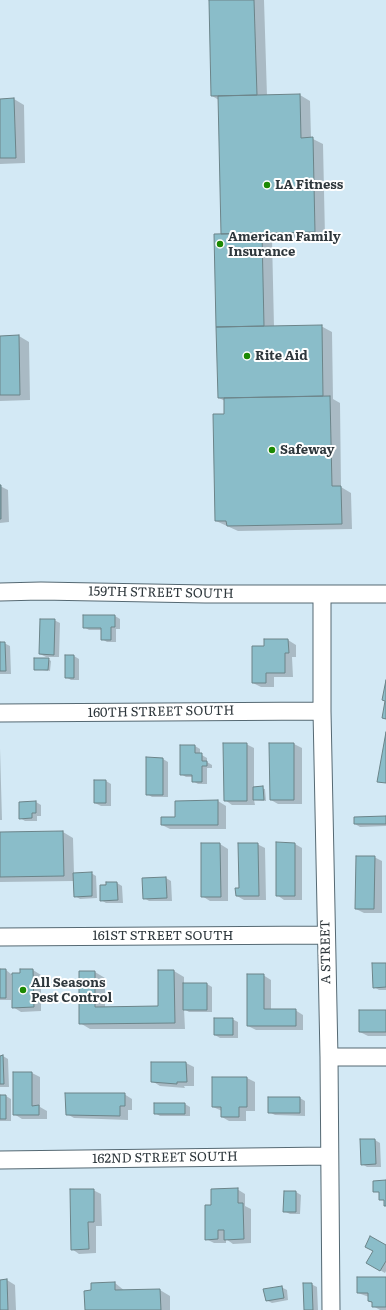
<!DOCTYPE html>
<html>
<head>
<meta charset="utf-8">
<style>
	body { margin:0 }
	canvas { display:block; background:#d3e9f5 }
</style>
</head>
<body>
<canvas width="386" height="1310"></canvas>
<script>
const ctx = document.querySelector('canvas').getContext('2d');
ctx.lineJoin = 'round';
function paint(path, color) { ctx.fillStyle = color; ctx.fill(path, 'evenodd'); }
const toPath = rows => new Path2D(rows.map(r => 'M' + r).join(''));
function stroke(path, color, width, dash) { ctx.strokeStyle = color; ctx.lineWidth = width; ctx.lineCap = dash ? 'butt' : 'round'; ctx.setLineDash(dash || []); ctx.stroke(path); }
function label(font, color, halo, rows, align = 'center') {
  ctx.font = font + ' Literata,serif'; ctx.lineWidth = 4; ctx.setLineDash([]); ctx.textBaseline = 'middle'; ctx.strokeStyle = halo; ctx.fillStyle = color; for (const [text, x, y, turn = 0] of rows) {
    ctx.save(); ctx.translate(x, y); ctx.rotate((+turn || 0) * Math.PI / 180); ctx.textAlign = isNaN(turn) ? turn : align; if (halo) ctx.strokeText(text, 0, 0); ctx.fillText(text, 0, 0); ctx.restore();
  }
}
paint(toPath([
	[210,0,264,0,267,96,300,95,310,101,311,138,323,144,325,237,272,238,274,327,321,326,332,332,333,399,340,403,341,487,351,493,352,529,238,531,216,521,225,415,225,401,219,398,215,235,222,235,219,100,212,96],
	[14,99,24,105,25,163,0,164,0,100],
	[19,336,29,342,30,400,0,401,0,337],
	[0,486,8,490,9,522,0,523],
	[115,616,120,619,120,629,116,629,116,642,107,642,102,639,102,630,89,630,84,627],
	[54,620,60,623,59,657,46,657,40,654],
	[288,640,296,645,296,657,292,657,293,677,274,677,274,687,261,687,253,683,265,647],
	[0,643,4,643,10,646,11,674,0,674],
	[66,656,74,656,79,659,79,680,71,680,66,677],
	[48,659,51,661,50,671,35,669],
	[246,744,254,748,254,788,265,789,266,801,254,800,255,805,232,805,225,800],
	[270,744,294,744,302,748,302,804,278,804,271,800],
	[195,746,200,749,200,754,207,758,207,762,212,765,212,768,207,768,207,784,198,784,193,781,193,777,186,777,181,774],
	[0,748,2,820,0,820],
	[147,758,163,759,168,762,168,797,152,797,147,794],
	[95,781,106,781,111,784,111,806,101,806,95,803],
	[218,801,226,806,226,829,170,829,162,825],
	[36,802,41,805,41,816,37,816,37,821,25,821,20,818],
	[386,817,386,826,360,827,355,824],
	[63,832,73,838,74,874,91,873,96,876,97,898,80,899,75,896,74,881,0,882,0,833],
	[202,844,220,844,228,849,228,901,210,901,202,896],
	[257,844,265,848,266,900,244,900,237,896],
	[295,844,302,848,302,900,284,900,277,895],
	[374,857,382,861,382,913,364,913,356,909],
	[166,878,171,881,172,901,149,901,144,898],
	[117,883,122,886,123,903,106,903,101,900,101,885],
	[386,964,386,990,379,990,374,987],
	[0,970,6,970,11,974,21,974,21,970,33,970,41,975,41,1011,21,1012,13,1007,13,975,11,975,11,1000,0,1000],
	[159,971,174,971,184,977,184,984,207,984,212,987,212,1012,189,1012,184,1009,185,1029,90,1029,80,1023,95,972,105,978,105,1008,159,1007],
	[263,975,271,980,271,1010,295,1010,303,1015,303,1030,256,1030,248,1026],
	[386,1011,386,1036,368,1036,360,1032],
	[232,1019,238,1022,238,1038,220,1038,215,1035],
	[3,1056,8,1059,9,1087,0,1087,0,1057],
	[152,1063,186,1063,194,1067,194,1086,184,1086,185,1088,160,1086,152,1081],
	[32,1073,40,1077,40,1107,47,1111,47,1119,22,1119,14,1114],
	[213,1078,247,1078,255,1082,255,1111,246,1111,246,1121,229,1121,222,1117,222,1111,213,1107],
	[124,1094,132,1099,132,1110,128,1110,128,1120,74,1118,67,1114],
	[0,1096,6,1096,11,1099,11,1121,0,1121],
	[269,1098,300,1098,305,1101,305,1116,275,1115,269,1112],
	[185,1104,190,1107,190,1116,160,1116,155,1113],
	[375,1140,380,1143,381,1167,367,1167,362,1164],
	[237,1189,245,1194,245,1206,251,1209,251,1243,233,1244,226,1239,226,1243,214,1243,206,1239,212,1206],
	[93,1190,101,1194,102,1226,96,1226,96,1253,79,1254,72,1249],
	[296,1192,301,1195,300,1214,290,1214,284,1211],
	[386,1246,386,1271,385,1273,367,1263],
	[386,1278,386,1310,380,1310,373,1306,373,1303,369,1301,369,1297,358,1293],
	[7,1280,15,1285,16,1310,0,1310,0,1281],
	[115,1283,125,1291,160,1290,170,1296,170,1310,86,1310,92,1291],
	[311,1284,317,1287,318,1310,305,1310],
	[281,1287,287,1290,288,1300,272,1303,266,1300]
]), '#0003');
const building = toPath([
	[209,0,254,0,257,95,211,96,209,0],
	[300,94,301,138,313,137,315,232,221,234,218,96,300,94],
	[14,98,16,158,0,158,0,99,14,98],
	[262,233,264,326,216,327,214,234,262,233],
	[322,325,323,396,218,398,216,327,322,325],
	[19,335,20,395,0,395,0,336,19,335],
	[330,396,332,486,341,486,342,524,227,526,226,521,215,521,213,414,224,414,224,398,330,396],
	[0,485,1,485,1,519,0,519,0,485],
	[83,615,115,615,115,627,111,627,111,640,101,640,101,628,83,628,83,615],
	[40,619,55,619,54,655,39,654,40,619],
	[264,639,288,639,289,653,285,653,285,673,266,673,266,683,252,683,252,646,264,646,264,639],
	[0,642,5,642,6,671,0,671,0,642],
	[65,655,74,655,74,678,65,678,65,655],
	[34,658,49,658,48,670,34,670,34,658],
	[386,680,386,719,382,718,385,701,382,700,386,680],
	[386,732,386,783,377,782,386,732],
	[223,743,247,743,247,801,224,801,223,743],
	[269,743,294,743,294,800,270,800,269,743],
	[180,745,195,745,195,753,202,753,202,761,207,761,207,766,202,766,202,782,192,782,192,775,180,775,180,745],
	[146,757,163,758,163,795,146,795,146,757],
	[94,780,106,780,106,803,94,803,94,780],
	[263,786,264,800,253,800,253,787,263,786],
	[218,800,218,825,161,825,161,817,175,817,175,801,218,800],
	[36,801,36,813,32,813,32,818,19,819,19,802,36,801],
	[386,816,386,824,354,824,354,817,386,816],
	[63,831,64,876,0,877,0,832,63,831],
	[276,842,295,843,295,896,276,896,276,842],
	[201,843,220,843,221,897,201,897,201,843],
	[238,843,258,843,259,896,236,896,235,888,239,888,238,843],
	[356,856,375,856,374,909,355,909,356,856],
	[92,872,92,896,74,897,73,873,92,872],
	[166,877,167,898,143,899,142,878,166,877],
	[106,882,117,882,118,900,100,901,100,885,106,885,106,882],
	[372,963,386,963,386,987,373,988,372,963],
	[0,969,6,969,6,998,0,998,0,969],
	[20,969,33,969,34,1007,12,1008,12,973,20,973,20,969],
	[158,970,174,970,175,1023,79,1024,79,971,95,971,95,1007,158,1006,158,970],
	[247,974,264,974,264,1009,296,1009,296,1026,247,1026,247,974],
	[183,983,207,983,207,1010,183,1010,183,983],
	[359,1010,386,1010,386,1032,359,1032,359,1010],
	[214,1018,233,1018,233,1035,214,1035,214,1018],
	[3,1055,4,1084,0,1084,0,1056,3,1055],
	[151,1062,186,1062,187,1082,177,1082,177,1084,151,1082,151,1062],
	[13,1072,32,1072,32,1106,39,1105,39,1115,13,1115,13,1072],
	[212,1077,247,1077,247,1107,239,1107,239,1117,221,1117,221,1107,212,1107,212,1077],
	[65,1093,125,1093,125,1106,120,1106,120,1116,66,1115,65,1093],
	[0,1095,6,1095,6,1119,0,1119,0,1095],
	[268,1097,300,1097,300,1113,268,1113,268,1097],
	[154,1103,185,1103,185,1114,154,1114,154,1103],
	[360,1139,375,1139,376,1164,361,1165,360,1139],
	[386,1180,386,1206,384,1206,384,1200,379,1200,379,1192,373,1192,373,1181,386,1180],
	[238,1188,238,1203,243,1203,244,1239,224,1240,224,1230,218,1230,218,1239,205,1240,205,1205,211,1205,211,1189,238,1188],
	[70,1189,94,1189,94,1222,88,1222,89,1249,71,1250,70,1189],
	[284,1191,296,1191,296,1212,283,1212,284,1191],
	[370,1236,386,1245,386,1261,380,1271,366,1263,373,1251,365,1247,370,1236],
	[357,1277,386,1277,386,1307,372,1307,372,1302,368,1301,368,1293,357,1293,357,1277],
	[7,1279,8,1310,0,1310,0,1280,7,1279],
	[115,1282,115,1290,160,1289,161,1310,85,1310,84,1291,91,1290,91,1283,115,1282],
	[303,1283,312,1283,313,1310,304,1310,303,1283],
	[282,1286,284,1298,266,1301,263,1289,282,1286]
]);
paint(building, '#8abdc9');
stroke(building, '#6c8489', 1);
const minor = toPath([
	[0,592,41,591,205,594,386,594],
	[322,594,322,711,329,1057,331,1310],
	[0,713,322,711],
	[0,937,325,935],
	[329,1057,386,1057],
	[0,1160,329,1156]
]);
stroke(minor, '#556973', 19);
stroke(minor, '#fff', 17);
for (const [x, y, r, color] of [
	[267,185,4,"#1c8903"],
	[220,244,4,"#1c8903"],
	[247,356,4,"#1c8903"],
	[272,450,4,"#1c8903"],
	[23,990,4,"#1c8903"]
]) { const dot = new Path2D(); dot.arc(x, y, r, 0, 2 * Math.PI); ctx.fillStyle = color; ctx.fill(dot); stroke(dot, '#fff', 1.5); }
label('bold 13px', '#2e373c', '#fff', [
	["LA Fitness",275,185],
	["American Family",228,237],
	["Insurance",228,252],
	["Rite Aid",255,356],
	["Safeway",280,450],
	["All Seasons",31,983],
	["Pest Control",31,998]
], 'left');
label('13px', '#2e373c', '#fff', [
	["159TH STREET SOUTH",161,593,1],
	["160TH STREET SOUTH",161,712,-1],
	["161ST STREET SOUTH",163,936],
	["A STREET",326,952,-91],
	["162ND STREET SOUTH",165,1158,-1]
]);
</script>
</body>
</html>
